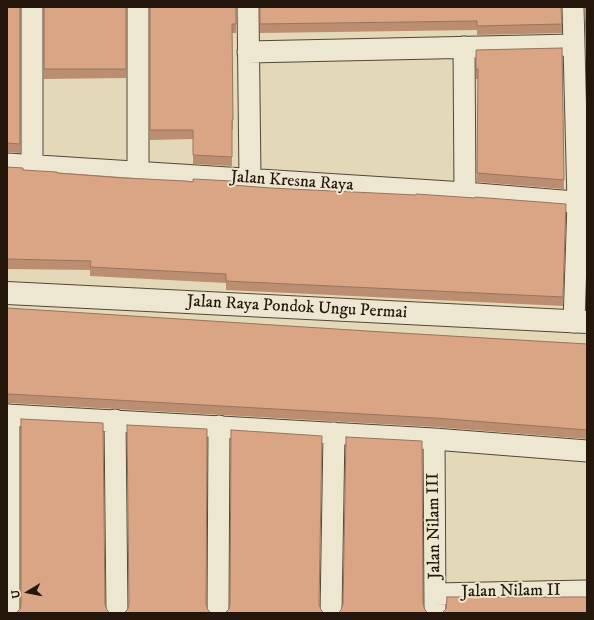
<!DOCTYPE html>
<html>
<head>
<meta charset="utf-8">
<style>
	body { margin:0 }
	#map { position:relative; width:594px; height:620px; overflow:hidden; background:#e3d8b8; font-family:"IM FELL DW Pica",serif }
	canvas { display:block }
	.frame { position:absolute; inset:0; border:8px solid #24160b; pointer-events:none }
	.north { position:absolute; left:8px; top:572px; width:40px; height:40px; -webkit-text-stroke:3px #ede6d1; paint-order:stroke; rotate:260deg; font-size:11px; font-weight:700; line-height:16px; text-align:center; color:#24160b }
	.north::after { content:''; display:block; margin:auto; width:14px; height:18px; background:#24160b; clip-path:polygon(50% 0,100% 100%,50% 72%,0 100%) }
</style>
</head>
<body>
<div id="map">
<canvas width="594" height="620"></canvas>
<div class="frame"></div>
<div class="north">U</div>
</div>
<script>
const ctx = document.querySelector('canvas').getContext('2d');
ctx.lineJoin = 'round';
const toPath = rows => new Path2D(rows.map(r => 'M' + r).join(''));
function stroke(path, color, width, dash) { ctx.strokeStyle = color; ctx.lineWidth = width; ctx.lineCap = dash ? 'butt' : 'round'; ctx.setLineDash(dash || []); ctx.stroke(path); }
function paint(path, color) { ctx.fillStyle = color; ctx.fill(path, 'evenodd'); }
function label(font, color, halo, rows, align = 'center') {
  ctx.font = font + ' "IM FELL DW Pica",serif'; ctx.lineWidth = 4; ctx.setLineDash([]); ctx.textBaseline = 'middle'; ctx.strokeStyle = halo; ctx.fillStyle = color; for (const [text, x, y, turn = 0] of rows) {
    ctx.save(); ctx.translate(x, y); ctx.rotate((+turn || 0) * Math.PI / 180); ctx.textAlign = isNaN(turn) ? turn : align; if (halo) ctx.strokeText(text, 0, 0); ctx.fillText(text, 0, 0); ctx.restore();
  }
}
const minor = toPath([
	[32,7,32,165],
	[138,7,138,171],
	[248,7,250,179],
	[573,7,578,202,574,322],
	[464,47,465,193],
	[248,52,574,45],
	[7,164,465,193,587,203],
	[7,415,434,439,587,451],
	[115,420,117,613],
	[434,439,435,613],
	[435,594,587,591],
	[9,613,9,415],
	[218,613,219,426],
	[331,613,334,433]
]);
const tertiary = toPath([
	[7,293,587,322]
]);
stroke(minor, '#544636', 23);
stroke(tertiary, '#544636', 24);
stroke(minor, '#ede6d1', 21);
stroke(tertiary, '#ede6d1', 22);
paint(toPath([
	[7,7,20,7,20,153,7,152],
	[44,7,126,7,126,78,44,79],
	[150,7,236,7,236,33,232,33,233,130,232,130,232,166,193,164,193,139,150,140],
	[260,7,562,24,562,33,477,35,477,30,260,33],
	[562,48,564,189,477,182,478,79,476,79,476,50],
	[7,167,23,170,232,185,566,213,563,306,226,290,226,283,90,276,90,270,7,269],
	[7,308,383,332,587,344,587,439,435,427,9,403,7,403]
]), '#bb8e72');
const building = toPath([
	[7,7,20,7,20,144,7,143,7,7],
	[44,7,126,7,126,69,44,69,44,7],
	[150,7,236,7,236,24,232,24,233,120,232,120,232,157,193,155,193,130,150,130,150,7],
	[260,7,561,7,562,24,477,26,477,21,260,24,260,7],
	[585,7,587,7,587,76,585,7],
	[562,48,564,180,477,173,478,69,476,69,476,50,562,48],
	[7,167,23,168,23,170,57,172,57,173,124,178,186,181,193,182,193,179,232,181,232,185,271,188,416,195,416,194,475,198,475,197,566,204,563,297,226,281,226,274,90,267,91,261,7,259,7,167],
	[7,308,383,332,587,344,587,430,435,418,9,394,7,394,7,308],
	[21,419,103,423,105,604,107,610,110,613,16,613,20,609,21,604,21,419],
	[127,425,207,429,206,604,208,610,211,613,124,613,128,609,129,604,127,425],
	[231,430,322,436,319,604,321,610,324,613,225,613,229,609,230,604,231,430],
	[346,437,422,441,423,604,425,610,428,613,338,613,341,610,343,604,346,437],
	[447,597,587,597,587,613,442,613,446,609,447,597]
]);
paint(building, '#daa585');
stroke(building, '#99745d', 1);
label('17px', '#24160b', '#ede6d1', [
	["Jalan Kresna Raya",292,182,4],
	["Jalan Raya Pondok Ungu Permai",297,308,3],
	["Jalan Nilam III",435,526,-91],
	["Jalan Nilam II",511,592,-1]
]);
</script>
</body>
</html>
